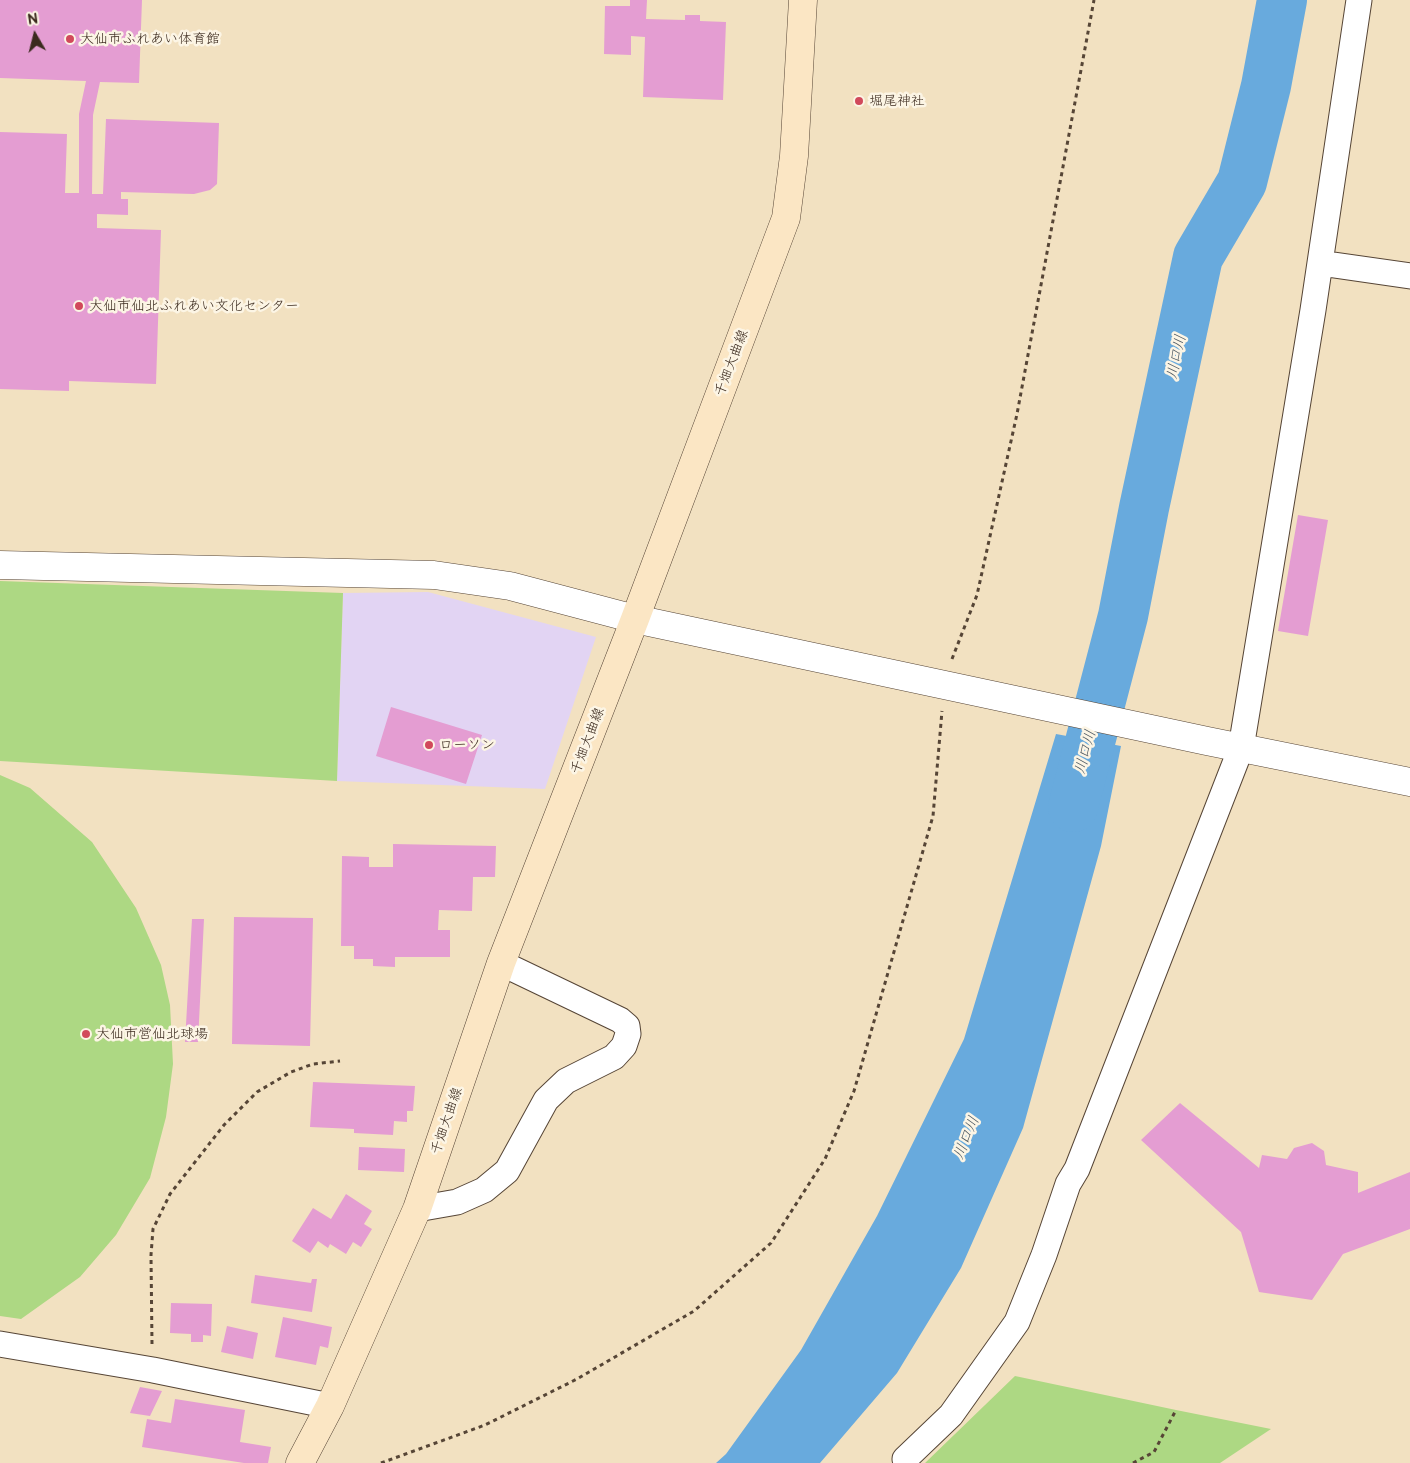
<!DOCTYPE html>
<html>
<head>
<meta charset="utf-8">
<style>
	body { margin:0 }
	#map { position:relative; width:1410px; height:1463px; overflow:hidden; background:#f2e1c1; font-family:"Balsamiq Sans",sans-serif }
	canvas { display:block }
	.north { position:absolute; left:10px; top:10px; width:50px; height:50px; -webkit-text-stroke:4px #fcf5e5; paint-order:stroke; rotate:352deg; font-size:14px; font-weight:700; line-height:20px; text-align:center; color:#3b2a1e }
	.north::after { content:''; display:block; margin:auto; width:18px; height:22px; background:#3b2a1e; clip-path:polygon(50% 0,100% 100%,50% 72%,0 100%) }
</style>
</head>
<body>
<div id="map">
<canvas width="1410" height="1463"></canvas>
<div class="north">N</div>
</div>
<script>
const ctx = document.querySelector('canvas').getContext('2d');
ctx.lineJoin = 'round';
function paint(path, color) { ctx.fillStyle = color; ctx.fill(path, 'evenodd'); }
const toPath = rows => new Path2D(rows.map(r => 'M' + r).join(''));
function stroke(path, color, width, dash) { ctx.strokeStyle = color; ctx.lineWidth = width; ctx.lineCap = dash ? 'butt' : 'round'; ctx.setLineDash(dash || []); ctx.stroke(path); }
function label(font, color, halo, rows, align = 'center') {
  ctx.font = font + ' "Balsamiq Sans","Klee One",sans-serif'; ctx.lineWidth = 5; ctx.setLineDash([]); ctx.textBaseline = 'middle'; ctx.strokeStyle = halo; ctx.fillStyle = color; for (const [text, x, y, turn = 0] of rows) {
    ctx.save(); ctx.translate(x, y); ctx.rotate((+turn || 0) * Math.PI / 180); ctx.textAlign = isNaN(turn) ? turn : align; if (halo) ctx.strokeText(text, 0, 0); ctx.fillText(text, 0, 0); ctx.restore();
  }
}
paint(toPath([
	[428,592,596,637,545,789,337,781,343,593]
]), '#e2d4f3');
paint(toPath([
	[0,581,343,593,337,781,0,761],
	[0,775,30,788,92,842,136,908,161,965,170,1005,173,1064,166,1117,150,1178,116,1235,80,1277,21,1319,0,1316],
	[1015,1376,1176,1410,1271,1429,1220,1463,925,1463]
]), '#add883');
paint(toPath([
	[1056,734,1121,746,1101,846,1023,1128,961,1268,897,1373,820,1463,716,1463,726,1454,801,1350,877,1216,964,1039]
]), '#68aadd');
stroke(toPath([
	[1073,807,1123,616,1144,508,1198,257,1242,182,1266,86,1282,0]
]), '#68aadd', 50);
paint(toPath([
	[0,0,142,0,139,83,100,82,93,115,92,194,103,194,106,119,219,123,217,184,210,190,194,194,121,192,121,199,128,199,128,215,97,214,97,228,161,230,156,384,69,381,69,391,0,389,0,132,67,134,65,193,79,193,79,114,86,81,0,78],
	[630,0,647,0,646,19,685,20,685,15,700,15,700,21,726,22,723,100,643,97,645,37,631,36,631,55,604,54,605,6,630,6],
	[1298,515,1328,520,1308,636,1278,631],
	[391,707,482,735,466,784,376,756],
	[393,844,496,846,495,877,473,877,472,911,439,910,438,930,450,930,450,957,395,957,395,967,373,966,373,959,354,959,354,946,341,946,342,856,369,857,369,867,393,867],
	[234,917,313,918,310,1046,232,1044],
	[192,919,204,919,198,1042,185,1042],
	[313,1082,415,1086,413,1111,407,1111,407,1122,394,1121,393,1135,354,1133,354,1129,310,1127],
	[1180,1103,1259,1168,1262,1155,1287,1159,1294,1148,1312,1143,1324,1151,1326,1165,1358,1172,1358,1193,1410,1172,1410,1229,1343,1254,1312,1300,1259,1292,1241,1232,1141,1140],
	[359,1147,405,1149,404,1172,358,1170],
	[346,1194,372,1211,364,1224,372,1229,361,1247,353,1242,346,1254,330,1244,328,1248,318,1241,310,1253,292,1241,313,1208,331,1219],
	[255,1275,311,1283,312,1279,317,1279,312,1312,251,1303],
	[171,1303,212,1304,211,1336,203,1335,203,1342,191,1342,191,1334,170,1333],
	[283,1317,332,1327,328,1348,320,1346,316,1365,275,1357],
	[227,1326,258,1333,253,1359,221,1352],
	[140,1387,162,1391,150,1416,130,1413],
	[175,1399,245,1410,240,1442,271,1447,268,1463,244,1463,142,1447,147,1419,171,1423]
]), '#e49dd2');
const minor = toPath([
	[1320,263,1410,276],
	[417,1209,457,1202,484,1190,507,1171,546,1100,566,1081,614,1057,624,1046,628,1034,627,1026,620,1020,501,963],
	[0,1344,153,1370,330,1406],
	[905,1459,951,1415,1017,1322,1044,1255,1068,1184,1077,1169,1241,748,1313,310,1359,0]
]);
const tertiary = toPath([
	[0,565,434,575,510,586,635,619,1207,741,1410,782]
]);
const secondary = toPath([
	[300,1463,330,1406,417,1209,501,963,635,619,786,218,794,156,803,0]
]);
stroke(minor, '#564536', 27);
stroke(tertiary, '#564536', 29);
stroke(secondary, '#564536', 29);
stroke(toPath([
	[952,659,977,595,1017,414,1094,0],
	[152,1344,151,1255,153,1229,170,1194,224,1125,257,1092,291,1072,313,1064,340,1061],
	[381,1463,485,1425,577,1379,694,1311,771,1243,825,1159,854,1091,933,816,942,711],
	[1133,1463,1154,1452,1176,1410]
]), '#564536', 3, [4, 4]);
stroke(minor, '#fff', 25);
stroke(tertiary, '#fff', 28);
stroke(secondary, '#fbe6c4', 28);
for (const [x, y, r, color] of [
	[70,39,5,"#d1495b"],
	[859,101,5,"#d1495b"],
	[79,306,5,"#d1495b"],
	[429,745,5,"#d1495b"],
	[86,1034,5,"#d1495b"]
]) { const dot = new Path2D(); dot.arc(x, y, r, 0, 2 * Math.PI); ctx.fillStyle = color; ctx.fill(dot); stroke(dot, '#fcf5e5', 2); }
label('14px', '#3b2a1e', '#fcf5e5', [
	["大仙市ふれあい体育館",80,39],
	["堀尾神社",869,101],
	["大仙市仙北ふれあい文化センター",89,306],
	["ローソン",439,745],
	["大仙市営仙北球場",96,1034]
], 'left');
label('14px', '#3b2a1e', '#fcf5e5', [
	["千畑大曲線",732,363,-69],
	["千畑大曲線",588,741,-69],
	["千畑大曲線",447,1121,-71]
]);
label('italic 15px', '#4b5761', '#fcf5e5', [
	["川口川",1177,357,-78],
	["川口川",1086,752,-75],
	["川口川",967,1138,-68]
]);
</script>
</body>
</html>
